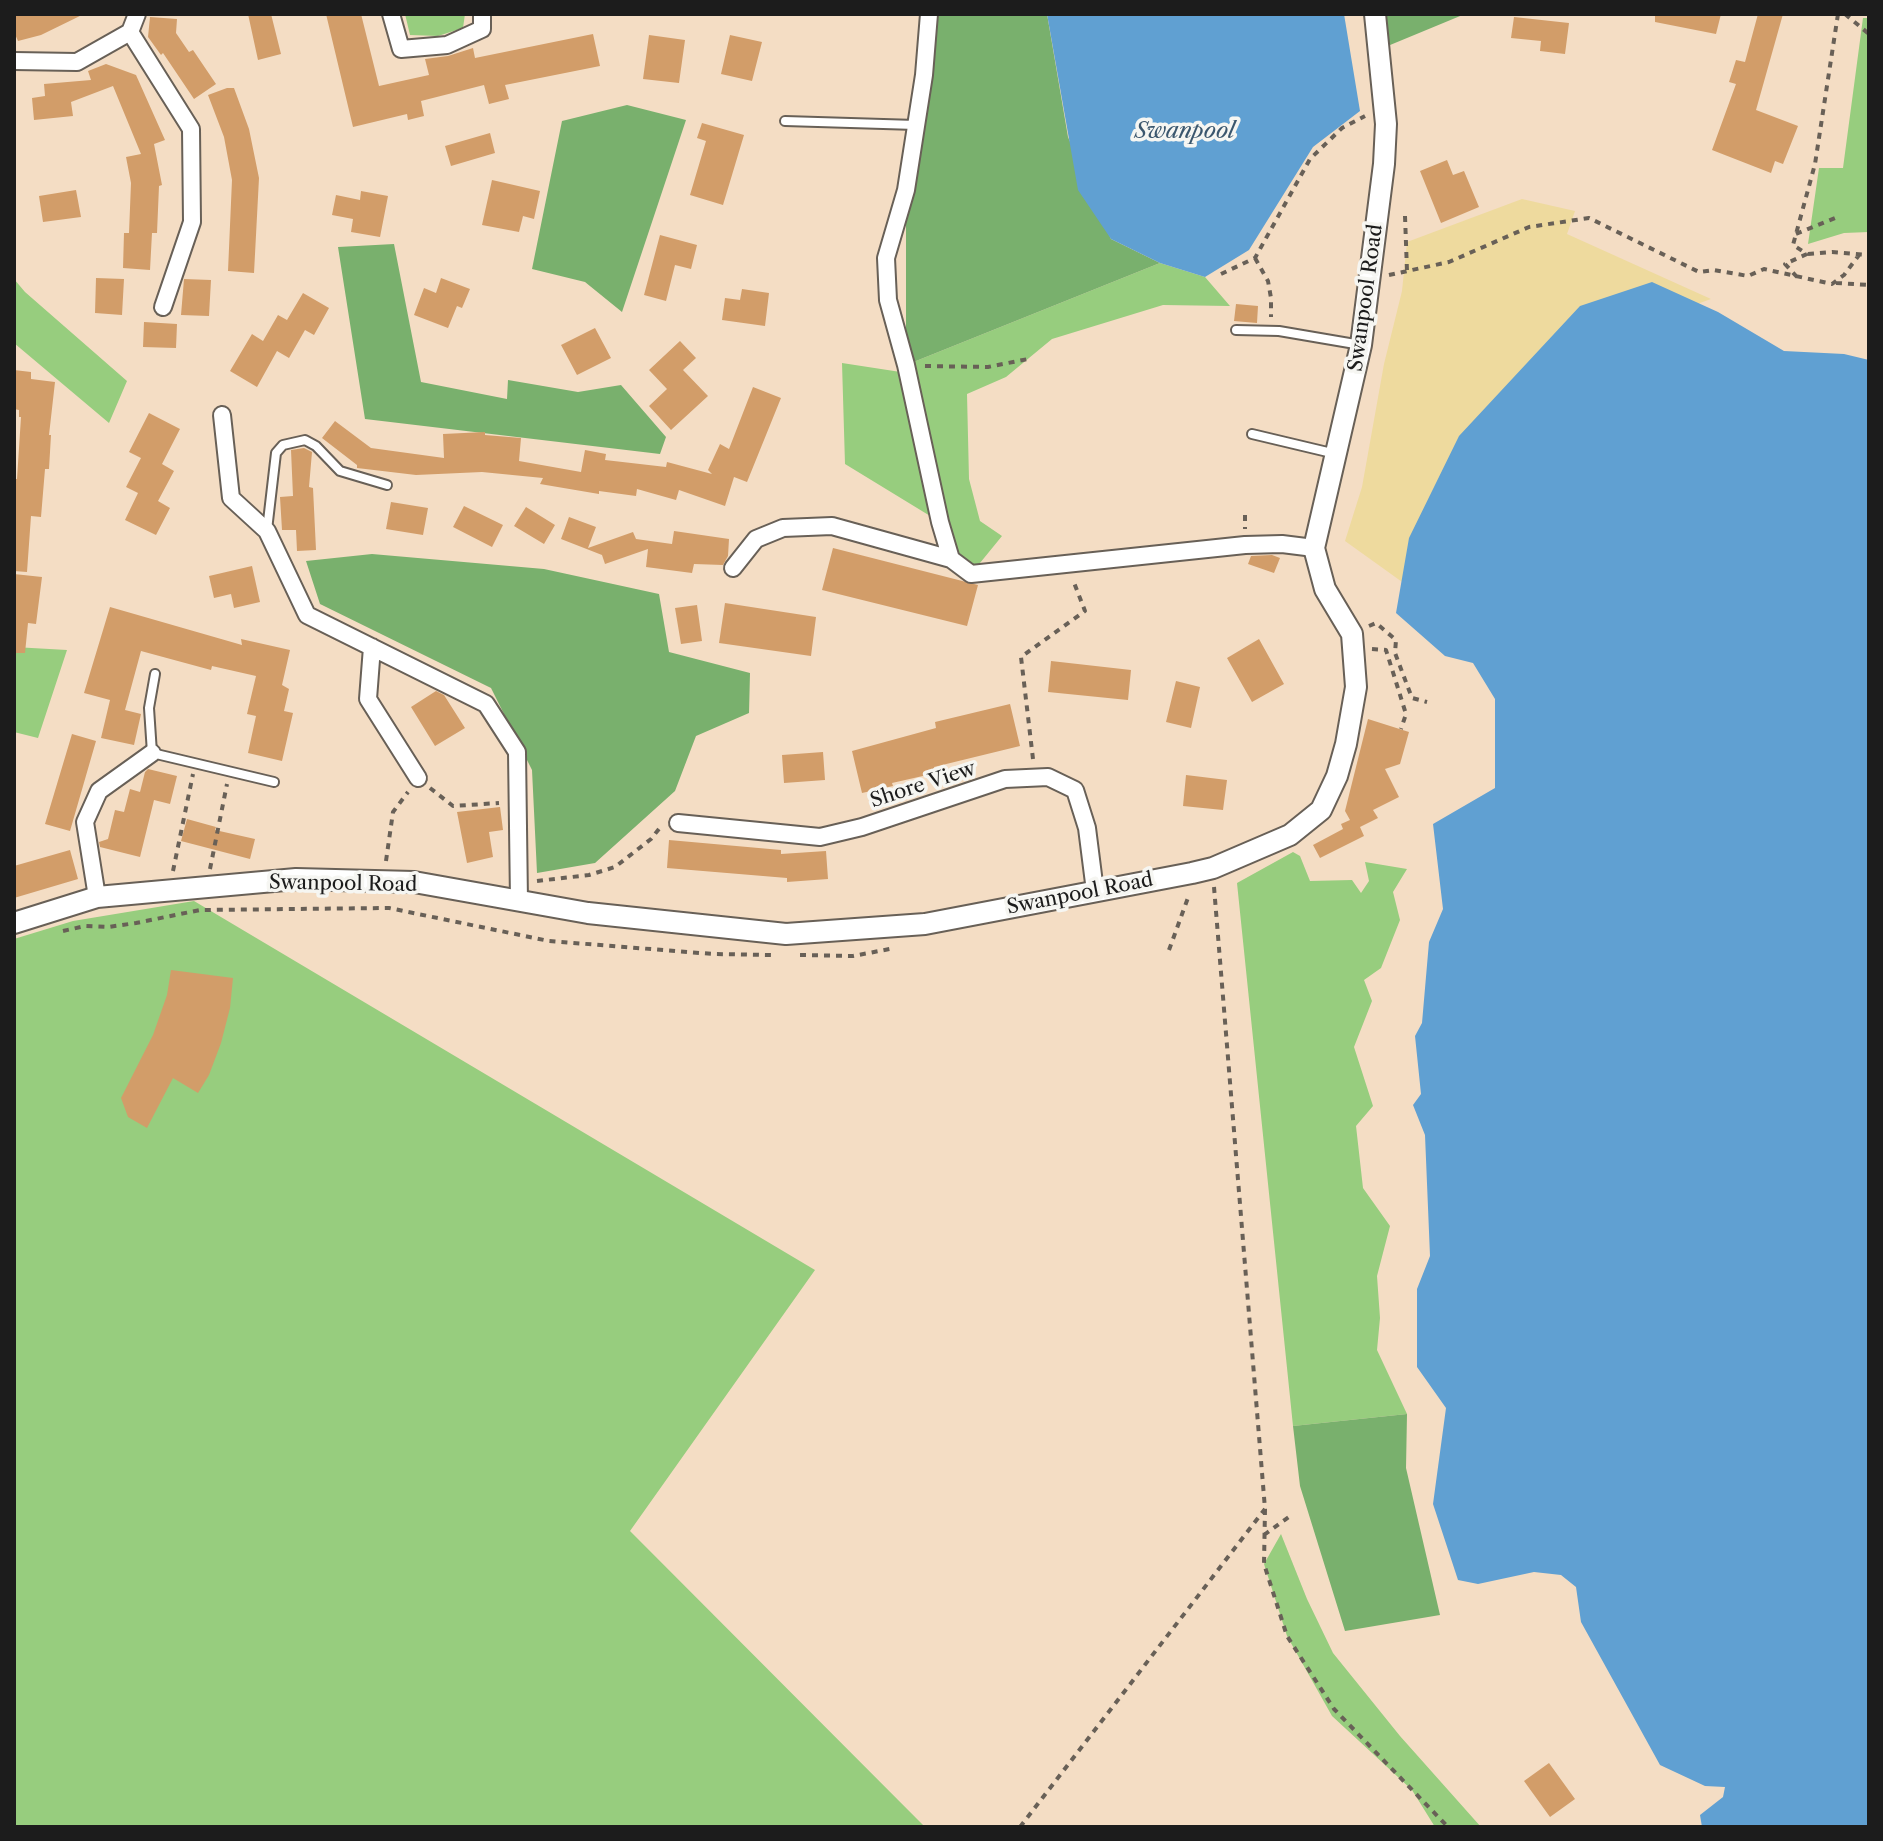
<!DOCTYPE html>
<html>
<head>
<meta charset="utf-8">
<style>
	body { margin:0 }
	#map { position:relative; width:1883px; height:1841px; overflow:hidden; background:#f4ddc4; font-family:"Libre Caslon Text",serif }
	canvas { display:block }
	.frame { position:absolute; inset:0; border:16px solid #1c1c1c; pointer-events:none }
</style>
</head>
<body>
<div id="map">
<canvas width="1883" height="1841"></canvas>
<div class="frame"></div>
</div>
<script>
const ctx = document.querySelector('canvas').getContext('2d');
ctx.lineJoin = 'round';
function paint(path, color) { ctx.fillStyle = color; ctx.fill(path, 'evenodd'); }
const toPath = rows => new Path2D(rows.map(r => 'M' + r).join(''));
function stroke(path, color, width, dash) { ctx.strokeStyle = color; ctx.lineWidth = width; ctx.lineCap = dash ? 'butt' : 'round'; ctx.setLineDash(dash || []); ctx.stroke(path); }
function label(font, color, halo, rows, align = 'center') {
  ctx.font = font + ' "Libre Caslon Text",serif'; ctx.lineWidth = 7; ctx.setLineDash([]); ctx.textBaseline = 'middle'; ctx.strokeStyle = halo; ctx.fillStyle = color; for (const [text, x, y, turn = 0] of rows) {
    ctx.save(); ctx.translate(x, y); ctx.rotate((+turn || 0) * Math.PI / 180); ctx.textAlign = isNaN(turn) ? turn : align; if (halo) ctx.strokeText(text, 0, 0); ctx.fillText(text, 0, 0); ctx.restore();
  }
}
paint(toPath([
	[405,14,465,14,463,28,438,36,410,35],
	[1863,18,1869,18,1869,232,1844,233,1808,244,1819,168,1843,168],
	[1160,263,1205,277,1230,306,1163,305,1052,339,1006,377,967,394,969,479,980,521,1002,536,971,574,951,559,940,522,845,464,842,363,907,373,906,365],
	[14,279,25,292,127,381,109,423,14,343],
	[14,647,67,650,38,738,14,732],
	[1293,852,1300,856,1310,881,1352,880,1361,893,1369,881,1365,862,1407,869,1393,892,1400,920,1381,968,1364,980,1372,1001,1354,1047,1373,1106,1356,1126,1363,1188,1390,1226,1377,1276,1380,1318,1377,1350,1407,1414,1293,1426,1237,883],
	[194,901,815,1270,630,1531,925,1827,14,1827,14,939,73,921],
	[1281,1534,1307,1599,1333,1653,1400,1736,1481,1827,1435,1827,1412,1790,1332,1716,1287,1636,1264,1564]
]), '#97cd7e');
paint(toPath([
	[929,14,1047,14,1068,137,1111,239,1160,263,906,365,906,190],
	[1375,14,1465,14,1378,50],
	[627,105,686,120,622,312,585,282,532,269,562,121],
	[394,244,421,382,507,399,508,380,578,392,621,385,666,437,660,454,365,419,338,247],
	[372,554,544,569,659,594,669,652,750,673,749,713,696,736,675,791,595,863,537,873,532,770,491,688,320,604,306,561],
	[1407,1414,1406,1468,1440,1615,1345,1631,1300,1486,1293,1426]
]), '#79b06d');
paint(toPath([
	[1522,199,1575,211,1567,234,1711,299,1686,308,1437,607,1345,541,1362,487,1384,364,1402,291,1407,242]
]), '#eeda9e');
paint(toPath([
	[1047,14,1344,14,1360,111,1313,147,1249,250,1205,277,1160,263,1111,239,1078,190],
	[1652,282,1718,312,1784,351,1844,354,1869,360,1869,1827,1702,1827,1700,1815,1723,1797,1725,1787,1705,1786,1660,1765,1581,1622,1576,1587,1561,1575,1534,1572,1478,1584,1458,1580,1433,1504,1446,1408,1417,1367,1417,1289,1430,1256,1425,1135,1413,1105,1421,1094,1415,1036,1422,1023,1429,942,1443,909,1433,824,1495,788,1495,699,1473,663,1445,656,1396,613,1409,538,1459,436,1580,306]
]), '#60a0d2');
paint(toPath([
	[14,14,84,14,41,35,18,41,14,32],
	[248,14,271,14,281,54,258,60],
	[326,14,361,14,379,86,429,75,425,59,448,56,473,48,475,58,593,34,600,66,505,85,509,99,489,104,484,85,421,101,424,116,408,120,407,114,353,127],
	[1655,14,1721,14,1716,34,1655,22],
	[1758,14,1783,14,1756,110,1798,126,1783,164,1775,161,1771,173,1712,150,1736,84,1729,82,1736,60,1745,62],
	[150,17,177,19,176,33,189,52,193,50,216,84,194,99,163,53,161,55,148,37],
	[1514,17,1569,23,1565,54,1540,51,1541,41,1511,38],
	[649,35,685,40,679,83,643,79],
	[730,35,762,42,752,81,721,74],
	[106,64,136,75,165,140,154,144,162,185,159,186,157,233,152,233,150,270,123,268,124,233,129,233,131,183,126,157,141,154,113,86,71,102,73,116,34,120,32,98,45,96,44,84,91,80,88,71],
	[227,88,234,88,249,129,259,178,254,273,228,271,232,180,224,137,208,95],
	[702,123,744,135,723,205,690,195,706,141,697,138],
	[490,133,495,153,451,166,445,146],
	[1447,160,1453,175,1464,171,1479,207,1441,223,1420,171],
	[492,180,540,191,534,219,523,216,519,232,482,225],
	[76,190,81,217,43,222,39,196],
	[361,191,388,196,380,237,351,232,353,219,332,215,336,195,360,200],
	[660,235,697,245,691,269,675,265,666,301,644,295],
	[96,278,124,279,122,315,95,313],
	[441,278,470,289,462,308,457,306,448,328,414,315,424,288,436,293],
	[184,279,211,280,209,316,181,315],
	[742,289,769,293,765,326,722,320,725,298,740,300],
	[303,293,329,308,314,335,305,330,289,358,277,351,257,387,230,371,252,334,263,341,278,315,287,320],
	[1236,304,1258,306,1257,323,1234,321],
	[144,322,177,324,176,348,143,347],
	[595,328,611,358,577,375,561,345],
	[680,341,696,358,683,370,708,396,671,430,649,406,667,389,649,370],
	[14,370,31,372,31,379,55,382,49,435,51,435,49,469,45,469,41,517,31,516,27,572,14,571,14,479,17,479,21,417,19,417,19,410,14,409],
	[753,387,781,398,747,482,734,477,725,506,679,490,676,500,637,489,636,496,599,491,599,494,540,484,543,478,482,472,416,475,357,468,357,465,322,438,335,421,371,448,444,458,443,434,485,432,485,435,521,438,519,461,581,472,585,450,606,454,605,460,666,467,667,462,712,474,708,470,720,444,729,449],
	[149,413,180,429,162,464,174,471,158,501,170,508,156,535,125,520,138,493,126,487,141,458,129,452],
	[304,448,312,452,309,487,313,488,316,550,297,551,296,530,282,530,280,497,293,496,291,450],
	[391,502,428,508,423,535,386,529],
	[464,506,503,525,492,547,453,527],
	[526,507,555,525,544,544,514,526],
	[569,517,596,527,588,548,633,532,636,539,672,544,674,531,729,539,728,556,723,565,694,564,692,573,646,567,648,549,605,564,602,555,561,539],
	[833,548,978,585,967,626,822,590],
	[1272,555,1280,558,1274,573,1248,564,1251,556],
	[252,566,260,602,234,608,231,594,214,598,209,576],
	[14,574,42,577,36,624,28,623,25,653,14,653],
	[725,603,816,617,811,656,719,643],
	[697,605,702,641,681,644,675,608],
	[110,607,242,645,241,639,290,650,282,685,289,689,284,711,293,713,282,761,248,753,256,716,247,714,256,676,212,666,211,670,141,651,125,710,141,714,134,745,101,738,110,700,84,693],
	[1259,639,1284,684,1252,702,1227,658],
	[1051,661,1131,670,1128,700,1048,692],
	[1176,681,1200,687,1191,728,1166,722],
	[436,691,444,695,465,728,435,746,411,707],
	[1010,704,1020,746,934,767,936,773,892,783,893,786,862,793,852,751,936,728,935,722],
	[1368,719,1409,732,1400,764,1385,769,1399,797,1373,810,1378,818,1360,827,1364,836,1320,858,1313,845,1343,829,1341,824,1350,820,1345,811],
	[72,734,96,741,70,831,45,824],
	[823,752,825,780,784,783,782,755],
	[148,769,177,776,170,804,154,800,140,857,100,847,99,842,108,839,115,810,124,812,130,789,140,792,145,772],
	[1186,775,1227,780,1223,810,1183,806],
	[500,807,503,830,489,832,493,857,467,863,457,812],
	[187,819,216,827,215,830,255,839,250,859,181,841],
	[669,840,781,850,781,854,826,851,828,879,787,882,787,878,667,868],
	[70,850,78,879,14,898,14,866],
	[171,970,233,978,230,1008,221,1043,209,1075,198,1093,173,1078,147,1128,128,1117,121,1098,153,1035,167,995],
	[1549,1763,1575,1799,1550,1817,1524,1781]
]), '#d29d69');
const service = toPath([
	[785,121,916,125],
	[1236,330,1279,331,1361,345],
	[1252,434,1336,454],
	[267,530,276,453,283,445,305,440,316,446,340,471,387,485],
	[155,674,149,708,152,753,274,782]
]);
const minor = toPath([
	[391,14,401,49,447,45,482,29,482,14],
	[929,14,924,75,906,190,886,258,888,300,906,365,940,522,951,559,971,574,1245,545,1282,544,1314,548],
	[130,32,191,129,192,222,163,307],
	[14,61,77,62,130,32,137,14],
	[222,415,231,498,267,531,307,615,486,704,517,752,519,901],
	[733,568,756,539,783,528,832,526,951,559],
	[372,647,368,699,418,778],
	[678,823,820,837,862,827,1005,779,1048,777,1075,790,1087,828,1095,891],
	[97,897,85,822,99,791,152,753]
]);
const tertiary = toPath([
	[14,923,97,897,296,879,414,882,588,913,786,934,925,924,1192,873,1213,868,1290,835,1321,810,1337,776,1346,744,1356,687,1352,634,1325,589,1314,548,1361,345,1384,164,1386,124,1375,14]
]);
stroke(service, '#686057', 12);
stroke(minor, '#686057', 20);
stroke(tertiary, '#686057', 24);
stroke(toPath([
	[1845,14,1869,34],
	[1405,216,1407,271],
	[1796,234,1835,218],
	[1808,254,1832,252,1869,255],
	[1255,258,1268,281,1271,298,1271,317],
	[1221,274,1255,258,1310,159,1342,128,1365,116],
	[1389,275,1449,262,1529,227,1589,218,1699,272,1714,270,1748,276,1764,269,1832,284,1844,275,1859,255],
	[1797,277,1785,264,1807,254,1793,245,1815,164,1838,14],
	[1836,283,1869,285],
	[925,366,988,367,1028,359],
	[1245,515,1245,529],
	[1369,626,1376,623,1396,640,1395,653,1412,698,1427,702],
	[1372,649,1386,650,1406,714,1401,729],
	[1033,759,1021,657,1085,611,1073,580],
	[430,788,453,806,499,803],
	[386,861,393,812,408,792],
	[210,869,227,784],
	[173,871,193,774],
	[537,881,589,875,615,867,651,839,662,825],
	[1214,887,1265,1509,1264,1564,1287,1636,1334,1709,1448,1827],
	[63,931,85,926,108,927,136,923,200,910,389,908,549,941,713,954,772,955],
	[1169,950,1189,895],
	[800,955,853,956,895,948],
	[1264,1535,1293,1514],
	[1020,1827,1265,1509]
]), '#686057', 4, [6, 6]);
stroke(service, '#fff', 8);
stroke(minor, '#fff', 16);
stroke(tertiary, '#fff', 20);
label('20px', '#1c1c1c', '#f6f6f2', [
	["Swanpool Road",1366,298,-82],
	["Shore View",923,785,-18],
	["Swanpool Road",343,884,1],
	["Swanpool Road",1080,894,-11]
]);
label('italic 22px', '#3b576e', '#f6f6f2', [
	["Swanpool",1185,132]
]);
</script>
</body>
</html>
